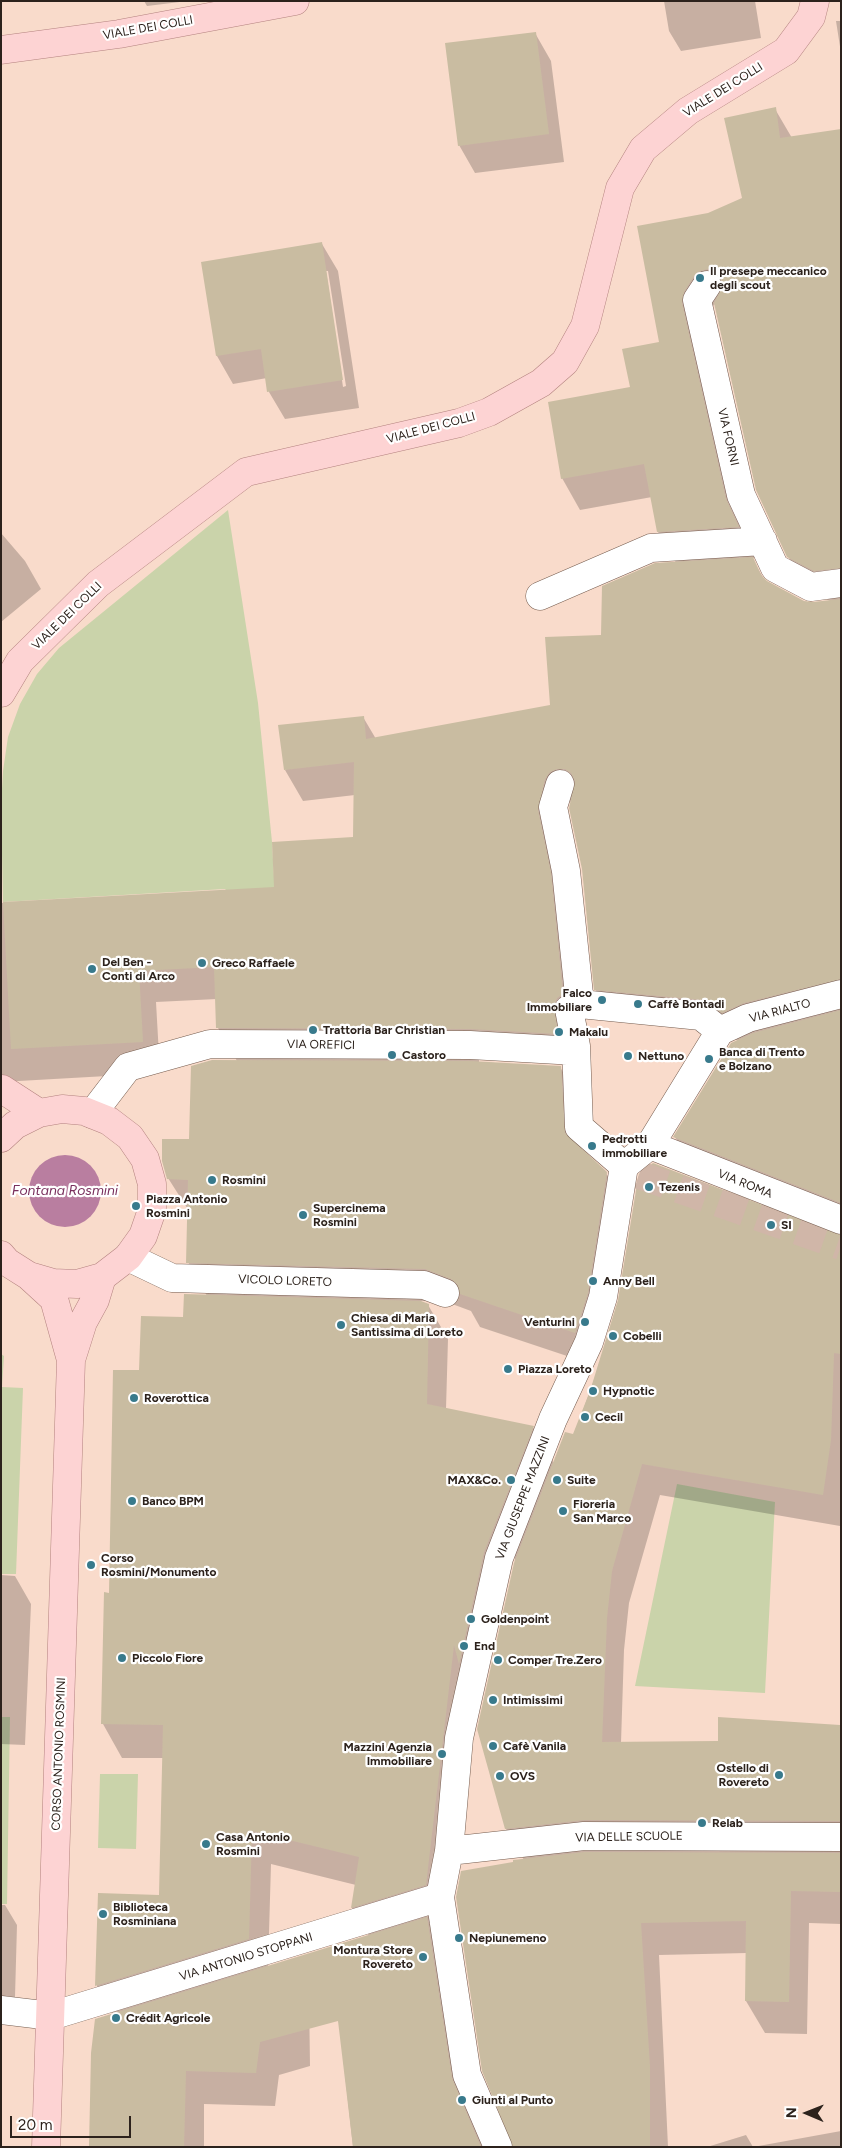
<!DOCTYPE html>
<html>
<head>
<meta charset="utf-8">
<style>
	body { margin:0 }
	#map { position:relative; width:842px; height:2148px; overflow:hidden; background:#f9dbcb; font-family:Figtree,sans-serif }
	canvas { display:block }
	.frame { position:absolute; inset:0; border:2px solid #2c221c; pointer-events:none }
	.north { position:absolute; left:782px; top:2088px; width:50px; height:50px; -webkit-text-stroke:4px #fff; paint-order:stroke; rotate:271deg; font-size:14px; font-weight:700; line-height:20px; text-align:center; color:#2c221c }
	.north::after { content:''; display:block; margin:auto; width:18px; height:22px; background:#2c221c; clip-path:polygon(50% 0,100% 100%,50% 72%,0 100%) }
	.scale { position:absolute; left:10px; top:2116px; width:121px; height:22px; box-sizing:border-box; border:2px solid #2c221c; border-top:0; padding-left:6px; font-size:15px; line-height:18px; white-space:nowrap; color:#2c221c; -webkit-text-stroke:4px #fff; paint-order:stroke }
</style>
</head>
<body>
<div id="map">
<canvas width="842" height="2148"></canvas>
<div class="frame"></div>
<div class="north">N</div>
<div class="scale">20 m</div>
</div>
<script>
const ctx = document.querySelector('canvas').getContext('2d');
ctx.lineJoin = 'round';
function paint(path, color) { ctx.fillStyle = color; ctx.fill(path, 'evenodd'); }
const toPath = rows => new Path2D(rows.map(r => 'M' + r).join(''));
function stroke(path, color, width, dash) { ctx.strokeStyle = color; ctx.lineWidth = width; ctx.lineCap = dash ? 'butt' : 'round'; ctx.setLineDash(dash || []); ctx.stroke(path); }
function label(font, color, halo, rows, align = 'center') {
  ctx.font = font + ' Figtree,sans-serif'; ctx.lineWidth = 4.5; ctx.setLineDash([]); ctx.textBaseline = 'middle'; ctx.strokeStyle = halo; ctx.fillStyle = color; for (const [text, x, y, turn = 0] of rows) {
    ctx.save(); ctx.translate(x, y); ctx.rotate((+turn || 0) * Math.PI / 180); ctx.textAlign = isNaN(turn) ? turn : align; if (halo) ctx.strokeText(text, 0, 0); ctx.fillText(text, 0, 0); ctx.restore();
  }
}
paint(toPath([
	[228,510,258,703,272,842,278,946,225,889,3,902,1,806,3,771,8,737,20,704,37,674,59,648],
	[1,1354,4,1356,2,1387,23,1388,16,1574,1,1574],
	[677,1484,775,1502,765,1693,635,1686],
	[1,1717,10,1717,7,1904,1,1904],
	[100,1774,138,1774,136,1849,98,1848]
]), '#cad3aa');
paint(toPath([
	'29 1191a36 36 0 1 1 72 0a36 36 0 1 1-72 0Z'
]), '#b97ea0');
paint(toPath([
	[144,1,188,1,147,6],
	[664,1,755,1,761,38,681,51,669,31],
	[836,21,841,21,841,53],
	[535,33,551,61,564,162,475,173,459,145],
	[775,109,792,138,841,131,841,1227,693,1168,675,1137,738,1041,722,1031,614,1021,595,989,583,869,572,801,567,804,575,1065,489,1060,479,1060,479,1062,560,1067,579,1099,582,1151,606,1173,625,1206,606,1326,594,1365,480,1327,471,1311,444,1301,419,1301,428,1305,448,1339,446,1409,533,1427,554,1463,574,1435,607,1344,841,1236,840,1526,660,1495,629,1603,624,1650,621,1743,720,1743,839,1726,841,1729,841,1924,809,1923,807,2034,765,2033,746,2001,747,1953,659,1955,668,2147,514,2147,515,1863,524,1860,506,1829,515,1556,503,1587,479,1696,445,1919,429,1923,445,1951,484,2147,353,2147,331,1948,369,1936,352,1908,356,1885,271,1864,268,1967,309,1994,310,2066,279,2075,275,2106,204,2104,204,2147,90,2147,113,2015,97,1986,99,1894,161,1896,164,1758,122,1758,103,1724,110,1594,141,1372,184,1318,207,1296,188,1262,189,1211,168,1178,237,1061,218,1028,217,999,156,1002,160,1073,1,1082,1,903,276,888,354,838,355,795,303,801,285,770,363,717,376,739,551,706,602,636,676,563,658,532,652,497,580,510,562,478,631,388,660,343,708,214,743,199],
	[715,304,788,556,806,588,830,601,813,604,803,602,765,581,752,558,755,558,712,307],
	[322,244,338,271,359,408,285,419,269,392,267,378,233,384,217,356,202,263],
	[326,271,328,271,346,386,343,387],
	[1,533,25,561,41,589,1,622],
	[1,1575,15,1576,31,1604,25,1745,1,1744],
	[1,1905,5,1905,17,1925,15,1997,1,1996],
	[841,2131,841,2147,707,2147,746,2135,753,2147]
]), '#0003');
paint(toPath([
	[536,32,549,134,458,146,445,43],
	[776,107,780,138,841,129,841,568,814,571,787,557,756,490,714,303,723,286,721,278,715,272,708,269,700,271,694,276,684,292,682,303,726,499,739,527,657,532,644,464,561,479,548,402,630,387,622,349,659,342,637,226,708,213,742,198,724,118],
	[322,242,343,380,267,392,261,349,216,356,201,262],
	[753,557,761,575,767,581,804,601,813,602,841,599,841,979,744,1003,722,1013,703,1000,594,990,582,869,569,808,575,781,571,773,565,769,557,769,550,772,545,779,538,810,551,873,563,994,557,998,554,1005,558,1034,470,1029,216,1028,214,967,139,971,143,1042,11,1049,3,902,274,887,272,842,353,837,354,762,284,770,278,725,364,716,366,739,550,705,545,637,601,635,602,586,655,563],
	[841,1010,841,1203,673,1137,731,1043,753,1033],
	[212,1060,470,1061,561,1066,565,1133,607,1172,588,1293,575,1333,460,1294,457,1284,451,1279,425,1269,186,1263,188,1180,167,1179,162,1161,162,1139,189,1139,191,1066],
	[653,1163,841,1235,841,1354,834,1353,831,1440,823,1495,642,1464,612,1571,607,1618,602,1742,718,1741,718,1717,840,1725,841,1821,584,1820,505,1829,477,1729,514,1563,565,1432,573,1434,590,1391,618,1300,638,1178,639,1174],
	[184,1294,421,1301,429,1304,427,1404,534,1426,484,1552,459,1664,454,1645,426,1885,351,1908,359,1857,252,1831,249,1939,95,1986,98,1893,159,1895,163,1725,101,1724,104,1592,109,1593,113,1370,139,1370,141,1316,183,1317],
	[585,1852,841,1853,841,1892,791,1891,789,2002,745,2001,746,1921,641,1923,650,2067,650,2147,513,2147,482,2071,456,1897,461,1871,513,1862,513,1860],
	[427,1917,452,2078,481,2147,353,2147,338,2021,260,2042,256,2073,186,2071,184,2147,89,2147,91,2053,95,2019]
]), '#c9bca1');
stroke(toPath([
	[639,1175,841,1246]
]), '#d0b6a8', 28, [28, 14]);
const minor = toPath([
	[707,285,697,300,741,495,775,568,811,587,841,583],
	[540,596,651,548,763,541],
	[560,784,553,807,566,871,580,1004],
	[580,1004,701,1016,720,1031,650,1145,624,1166,579,1127,576,1046,569,1009,580,1004],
	[720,1031,748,1018,841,994],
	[92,1114,128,1067,210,1044,470,1045,576,1051],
	[650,1145,841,1220],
	[128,1257,172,1278,424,1285,445,1293],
	[449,1851,584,1836,841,1837],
	[1,2010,51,2016,440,1897],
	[498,2147,467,2075,440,1897,449,1851,459,1738,499,1558,553,1419,589,1342,603,1297,624,1166]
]);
const major = toPath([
	[1,50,119,34,295,1],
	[1,693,20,661,98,584,246,472,459,423,489,412,541,383,565,362,585,326,620,188,643,149,688,111,786,51,811,17,815,1],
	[2,1089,39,1113],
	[1,1138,15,1125,39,1113,62,1109,84,1111,109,1121,130,1137,145,1159,152,1184,152,1210,143,1236,128,1257,102,1277,77,1284,53,1283,29,1276,7,1262,1,1255],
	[30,1277,54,1299,71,1360],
	[46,2147,71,1360,83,1322,95,1300,102,1277]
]);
stroke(minor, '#755c4e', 29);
stroke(major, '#b3827f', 29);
stroke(minor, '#fff', 28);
stroke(major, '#fdd3d3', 28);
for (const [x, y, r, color] of [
	[700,278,5,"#387a8c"],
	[202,963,5,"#387a8c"],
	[92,969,5,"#387a8c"],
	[602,1000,5,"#387a8c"],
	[638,1004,5,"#387a8c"],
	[313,1030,5,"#387a8c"],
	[559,1032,5,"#387a8c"],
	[392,1055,5,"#387a8c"],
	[628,1056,5,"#387a8c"],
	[709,1059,5,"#387a8c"],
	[592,1146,5,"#387a8c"],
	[212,1180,5,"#387a8c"],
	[649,1187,5,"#387a8c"],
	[136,1206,5,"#387a8c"],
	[303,1215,5,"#387a8c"],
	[771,1225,5,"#387a8c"],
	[593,1281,5,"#387a8c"],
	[585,1322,5,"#387a8c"],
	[341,1325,5,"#387a8c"],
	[613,1336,5,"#387a8c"],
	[508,1369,5,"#387a8c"],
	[593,1391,5,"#387a8c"],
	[134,1398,5,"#387a8c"],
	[585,1417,5,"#387a8c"],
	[511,1480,5,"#387a8c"],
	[557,1480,5,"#387a8c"],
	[132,1501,5,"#387a8c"],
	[563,1511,5,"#387a8c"],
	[91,1565,5,"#387a8c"],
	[471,1619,5,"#387a8c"],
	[464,1646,5,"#387a8c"],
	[122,1658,5,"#387a8c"],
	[498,1660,5,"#387a8c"],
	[493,1700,5,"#387a8c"],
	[493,1746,5,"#387a8c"],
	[442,1754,5,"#387a8c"],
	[779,1775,5,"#387a8c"],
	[500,1776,5,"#387a8c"],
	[702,1823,5,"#387a8c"],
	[206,1844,5,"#387a8c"],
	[103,1914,5,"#387a8c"],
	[459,1938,5,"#387a8c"],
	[423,1957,5,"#387a8c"],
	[116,2018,5,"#387a8c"],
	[462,2100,5,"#387a8c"]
]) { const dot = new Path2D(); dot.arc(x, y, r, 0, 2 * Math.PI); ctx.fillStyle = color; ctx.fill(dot); stroke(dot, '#fff', 2); }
label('12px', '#2c221c', '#fff', [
	["VIALE DEI COLLI",148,28,-10],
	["VIALE DEI COLLI",723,90,-32],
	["VIALE DEI COLLI",431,428,-15],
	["VIA FORNI",728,437,77],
	["VIALE DEI COLLI",67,616,-44],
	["VIA RIALTO",780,1011,-15],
	["VIA OREFICI",321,1045,1],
	["VIA ROMA",745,1184,22],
	["VICOLO LORETO",285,1281,2],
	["VIA GIUSEPPE MAZZINI",523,1498,-69],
	["CORSO ANTONIO ROSMINI",59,1754,-88],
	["VIA DELLE SCUOLE",629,1837,-1],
	["VIA ANTONIO STOPPANI",246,1957,-17]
]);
label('bold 12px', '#2c221c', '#fff', [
	["Il presepe meccanico",710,271],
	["degli scout",710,285],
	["Del Ben -",102,962],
	["Conti di Arco",102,976],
	["Greco Raffaele",212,963],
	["Falco",592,993,"right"],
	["Immobiliare",592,1007,"right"],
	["Caffè Bontadi",648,1004],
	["Trattoria Bar Christian",323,1030],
	["Makalu",569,1032],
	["Banca di Trento",719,1052],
	["e Bolzano",719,1066],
	["Castoro",402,1055],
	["Nettuno",638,1056],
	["Pedrotti",602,1139],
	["immobiliare",602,1153],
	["Rosmini",222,1180],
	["Tezenis",659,1187],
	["Piazza Antonio",146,1199],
	["Rosmini",146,1213],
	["Supercinema",313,1208],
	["Rosmini",313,1222],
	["SI",781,1225],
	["Anny Bell",603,1281],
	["Chiesa di Maria",351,1318],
	["Santissima di Loreto",351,1332],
	["Venturini",575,1322,"right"],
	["Cobelli",623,1336],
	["Piazza Loreto",518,1369],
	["Hypnotic",603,1391],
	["Roverottica",144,1398],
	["Cecil",595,1417],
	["MAX&Co.",501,1480,"right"],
	["Suite",567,1480],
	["Banco BPM",142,1501],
	["Fioreria",573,1504],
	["San Marco",573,1518],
	["Corso",101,1558],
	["Rosmini/Monumento",101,1572],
	["Goldenpoint",481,1619],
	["End",474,1646],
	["Piccolo Fiore",132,1658],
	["Comper Tre.Zero",508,1660],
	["Intimissimi",503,1700],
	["Cafè Vanila",503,1746],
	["Mazzini Agenzia",432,1747,"right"],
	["Immobiliare",432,1761,"right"],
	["Ostello di",769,1768,"right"],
	["Rovereto",769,1782,"right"],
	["OVS",510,1776],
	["Relab",712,1823],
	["Casa Antonio",216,1837],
	["Rosmini",216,1851],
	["Biblioteca",113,1907],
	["Rosminiana",113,1921],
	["Nepiunemeno",469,1938],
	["Montura Store",413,1950,"right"],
	["Rovereto",413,1964,"right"],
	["Crédit Agricole",126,2018],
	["Giunti al Punto",472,2100]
], 'left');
label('italic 14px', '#79305d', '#fff', [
	["Fontana Rosmini",65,1191]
]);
</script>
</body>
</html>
